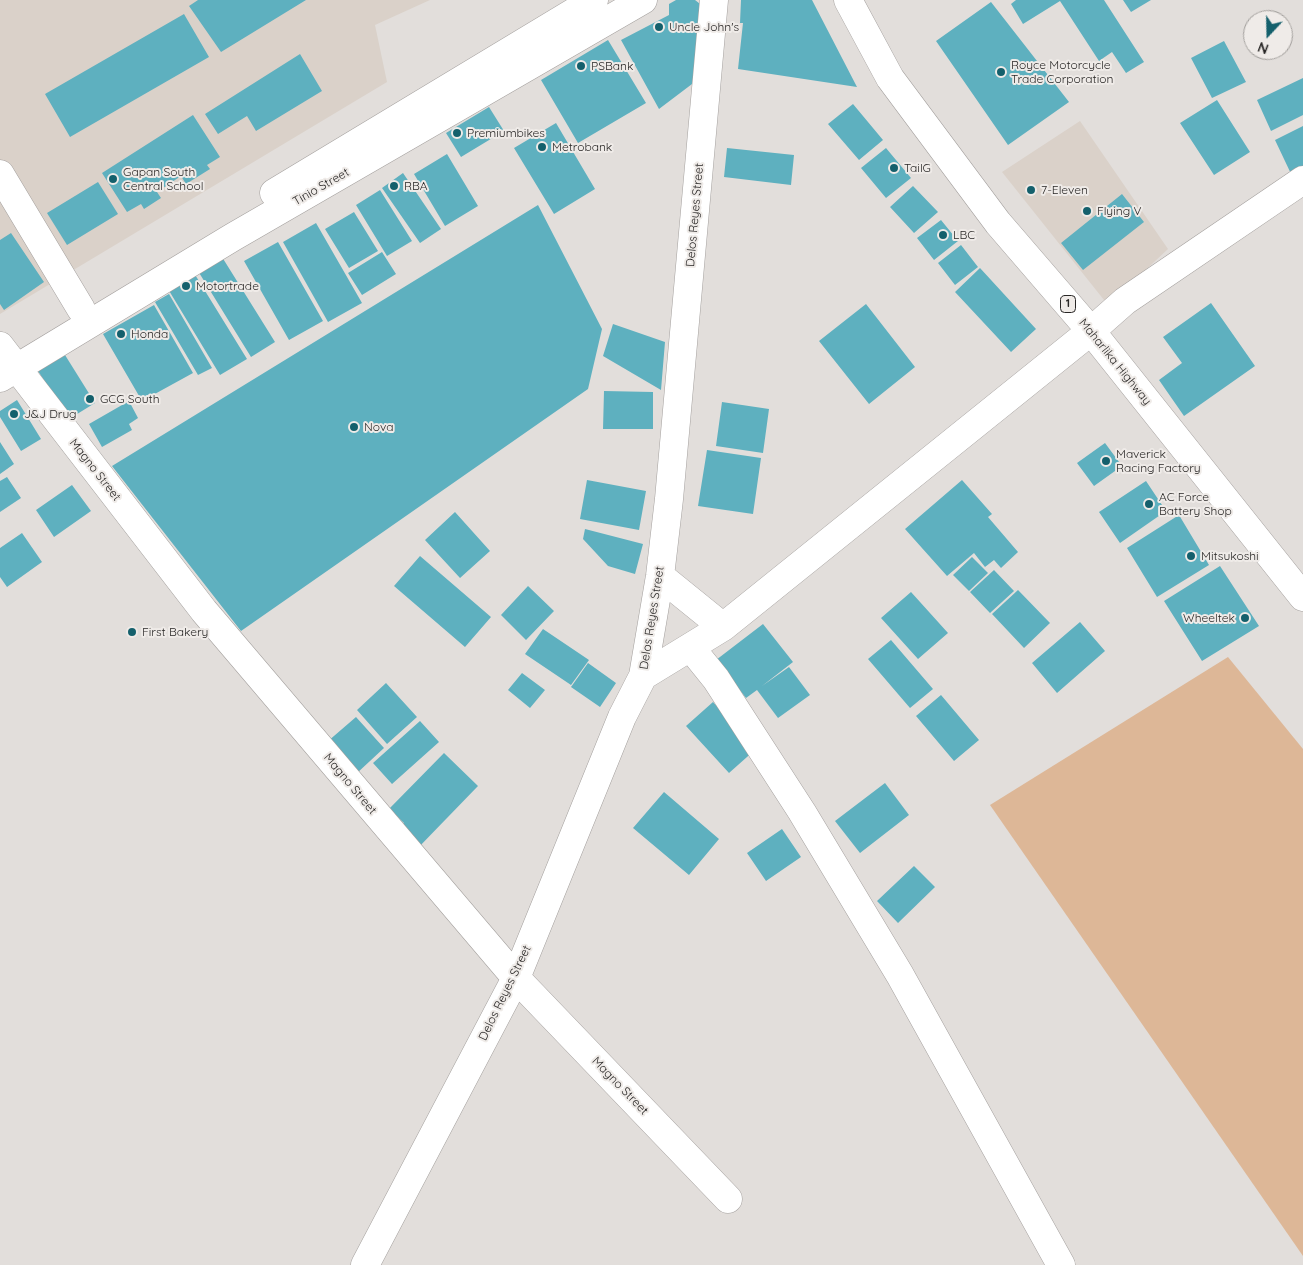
<!DOCTYPE html>
<html>
<head>
<meta charset="utf-8">
<style>
	body { margin:0 }
	#map { position:relative; width:1303px; height:1265px; overflow:hidden; background:#e2dedb; font-family:Quicksand,sans-serif }
	canvas { display:block }
	.north { position:absolute; left:1243px; top:10px; width:50px; height:50px; box-sizing:border-box; background:#efebe8; border:1px solid #a09d9a; border-radius:50%; rotate:201deg; font-size:14px; font-weight:700; line-height:20px; text-align:center; color:#292726 }
	.north::after { content:''; display:block; margin:auto; width:18px; height:22px; background:#14606c; clip-path:polygon(50% 0,100% 100%,50% 72%,0 100%) }
</style>
</head>
<body>
<div id="map">
<canvas width="1303" height="1265"></canvas>
<div class="north">N</div>
</div>
<script>
const ctx = document.querySelector('canvas').getContext('2d');
ctx.lineJoin = 'round';
function paint(path, color) { ctx.fillStyle = color; ctx.fill(path, 'evenodd'); }
const toPath = rows => new Path2D(rows.map(r => 'M' + r).join(''));
function stroke(path, color, width, dash) { ctx.strokeStyle = color; ctx.lineWidth = width; ctx.lineCap = dash ? 'butt' : 'round'; ctx.setLineDash(dash || []); ctx.stroke(path); }
function label(font, color, halo, rows, align = 'center') {
  ctx.font = font + ' Quicksand,sans-serif'; ctx.lineWidth = 4; ctx.setLineDash([]); ctx.textBaseline = 'middle'; ctx.strokeStyle = halo; ctx.fillStyle = color; for (const [text, x, y, turn = 0] of rows) {
    ctx.save(); ctx.translate(x, y); ctx.rotate((+turn || 0) * Math.PI / 180); ctx.textAlign = isNaN(turn) ? turn : align; if (halo) ctx.strokeText(text, 0, 0); ctx.fillText(text, 0, 0); ctx.restore();
  }
}
paint(toPath([
	[0,0,430,0,375,25,387,82,0,314],
	[1080,121,1168,249,1108,305,1002,172]
]), '#dad1c9');
paint(toPath([
	[1228,657,1303,749,1303,1256,990,805]
]), '#ddb797');
paint(toPath([
	[198,0,306,0,221,52,189,6],
	[676,0,695,0,704,7,696,81,659,109,621,40,669,15,669,4],
	[741,0,812,0,857,87,738,69,743,23,740,23],
	[1016,0,1104,0,1144,62,1126,73,1112,52,1099,61,1060,1,1023,24,1011,4],
	[1123,0,1151,0,1131,12],
	[991,2,1069,102,1008,145,936,41],
	[184,14,209,57,70,137,45,94],
	[608,40,646,103,578,143,541,80],
	[1224,41,1246,82,1212,98,1191,58],
	[300,54,322,91,256,131,247,116,218,134,205,114],
	[1303,78,1303,115,1271,131,1257,100],
	[1217,100,1250,152,1214,175,1180,123],
	[853,104,883,140,859,160,828,124],
	[489,107,504,131,461,157,446,133],
	[193,115,220,157,207,165,210,169,186,184,181,176,157,192,161,198,144,209,141,204,127,212,102,173],
	[556,123,595,189,554,214,514,148],
	[1303,126,1303,173,1293,178,1275,140],
	[727,148,794,155,791,185,724,177],
	[886,148,911,178,886,198,861,168],
	[447,154,478,206,445,226,414,174],
	[403,173,441,229,420,243,382,188],
	[98,182,118,214,67,245,47,213],
	[913,186,938,212,914,233,890,207],
	[380,190,412,241,387,256,356,205],
	[1122,194,1144,222,1083,270,1061,243],
	[538,205,602,329,588,389,241,631,112,466],
	[354,212,378,251,349,268,325,229],
	[941,220,958,241,934,260,917,238],
	[316,223,362,303,328,322,283,242],
	[11,233,44,282,4,310,0,304,0,240],
	[278,242,323,321,289,340,244,261],
	[961,245,978,267,955,285,938,263],
	[382,252,396,274,362,295,348,273],
	[222,257,275,342,251,357,198,271],
	[980,268,1036,329,1011,352,955,292],
	[194,273,247,359,220,375,168,289],
	[169,294,212,368,198,375,155,302],
	[1211,303,1255,366,1184,416,1159,380,1182,363,1163,337],
	[866,304,915,367,869,404,819,341],
	[154,305,193,373,142,401,103,334],
	[613,324,665,342,661,390,603,356],
	[65,355,95,403,69,419,38,371],
	[604,391,653,392,653,429,603,429],
	[17,400,41,439,21,451,0,417,0,411],
	[129,401,138,418,129,424,132,430,102,447,89,424],
	[722,402,769,409,763,453,716,446],
	[0,442,14,464,0,474],
	[1105,443,1122,466,1094,486,1077,463],
	[707,450,761,458,753,514,698,506],
	[7,477,21,498,0,512,0,481],
	[587,480,646,491,639,530,580,519],
	[962,480,992,514,988,517,1018,552,1001,568,994,560,985,567,974,553,947,576,905,529],
	[1146,481,1166,511,1120,543,1099,512],
	[72,485,91,511,54,537,36,510],
	[455,512,490,551,460,578,425,540],
	[1179,515,1209,565,1157,597,1127,548],
	[585,529,643,544,635,574,608,566,583,539],
	[22,533,42,562,7,587,0,577,0,548],
	[420,556,491,617,465,647,394,586],
	[972,557,988,573,969,591,953,575],
	[1220,566,1259,626,1202,661,1164,601],
	[994,570,1014,591,990,613,970,592],
	[528,586,554,611,526,640,501,615],
	[1018,590,1050,623,1024,648,992,614],
	[911,592,948,633,918,659,881,618],
	[1080,622,1105,651,1057,693,1032,663],
	[763,624,793,662,762,686,789,667,810,695,778,718,757,690,746,698,716,660],
	[543,629,589,660,571,685,525,654],
	[891,640,933,689,910,708,868,659],
	[588,663,616,683,600,707,571,687],
	[522,673,545,690,530,708,508,690],
	[386,683,417,717,387,744,357,710],
	[941,695,979,740,954,761,916,716],
	[713,702,756,749,729,773,686,726],
	[356,717,384,748,356,774,327,742],
	[420,721,439,742,392,784,373,763],
	[444,753,478,786,416,850,397,831,404,823,389,809],
	[885,783,909,815,860,853,835,821],
	[664,792,719,839,689,875,633,828],
	[782,829,801,857,766,881,747,853],
	[914,866,935,887,898,923,877,901]
]), '#5eb0bf');
const minor = toPath([
	[0,174,81,309],
	[0,346,204,611,516,978,728,1199],
	[660,576,723,627],
	[691,648,716,679,802,812,900,975,1061,1265],
	[643,676,723,627,1091,331,1125,301,1303,180],
	[365,1265,516,978,622,717,643,676,660,576,669,499,714,0]
]);
const major = toPath([
	[274,193,594,0],
	[0,378,233,237,643,0]
]);
const highway = toPath([
	[848,0,890,78,998,223,1091,331,1303,597]
]);
stroke(minor, '#a4a09e', 29);
stroke(major, '#a4a09e', 29);
stroke(highway, '#a4a09e', 29);
stroke(minor, '#fff', 28);
stroke(major, '#fff', 28);
stroke(highway, '#fff', 28);
for (const [x, y, r, color] of [
	[659,27,5,"#14606c"],
	[581,66,5,"#14606c"],
	[1001,72,5,"#14606c"],
	[457,133,5,"#14606c"],
	[542,147,5,"#14606c"],
	[894,168,5,"#14606c"],
	[113,179,5,"#14606c"],
	[394,186,5,"#14606c"],
	[1031,190,5,"#14606c"],
	[1087,211,5,"#14606c"],
	[943,235,5,"#14606c"],
	[186,286,5,"#14606c"],
	[121,334,5,"#14606c"],
	[90,399,5,"#14606c"],
	[14,414,5,"#14606c"],
	[354,427,5,"#14606c"],
	[1106,461,5,"#14606c"],
	[1149,504,5,"#14606c"],
	[1191,556,5,"#14606c"],
	[1245,618,5,"#14606c"],
	[132,632,5,"#14606c"]
]) { const dot = new Path2D(); dot.arc(x, y, r, 0, 2 * Math.PI); ctx.fillStyle = color; ctx.fill(dot); stroke(dot, '#efebe8', 2); }
for (const [x, y, w] of [
	[1068,304,15]
]) { const box = new Path2D(); box.roundRect(x - w / 2, y - 8.5, w, 17, 4); ctx.fillStyle = '#efebe8'; ctx.fill(box); stroke(box, '#292726', 1); }
label('bold 11px', '#292726', null, [
	["1",1068,304]
]);
label('12px', '#292726', '#efebe8', [
	["Uncle John's",669,27],
	["Royce Motorcycle",1011,65],
	["Trade Corporation",1011,79],
	["PSBank",591,66],
	["Premiumbikes",467,133],
	["Metrobank",552,147],
	["TailG",904,168],
	["Gapan South",123,172],
	["Central School",123,186],
	["RBA",404,186],
	["7-Eleven",1041,190],
	["Flying V",1097,211],
	["LBC",953,235],
	["Motortrade",196,286],
	["Honda",131,334],
	["GCG South",100,399],
	["J&J Drug",24,414],
	["Nova",364,427],
	["Maverick",1116,454],
	["Racing Factory",1116,468],
	["AC Force",1159,497],
	["Battery Shop",1159,511],
	["Mitsukoshi",1201,556],
	["Wheeltek",1235,618,"right"],
	["First Bakery",142,632]
], 'left');
label('12px', '#292726', '#efebe8', [
	["Tinio Street",321,187,-30],
	["Delos Reyes Street",695,215,-85],
	["Maharlika Highway",1115,362,51],
	["Magno Street",95,470,52],
	["Delos Reyes Street",652,618,-81],
	["Magno Street",350,784,50],
	["Delos Reyes Street",505,993,-64],
	["Magno Street",620,1086,46]
]);
</script>
</body>
</html>
